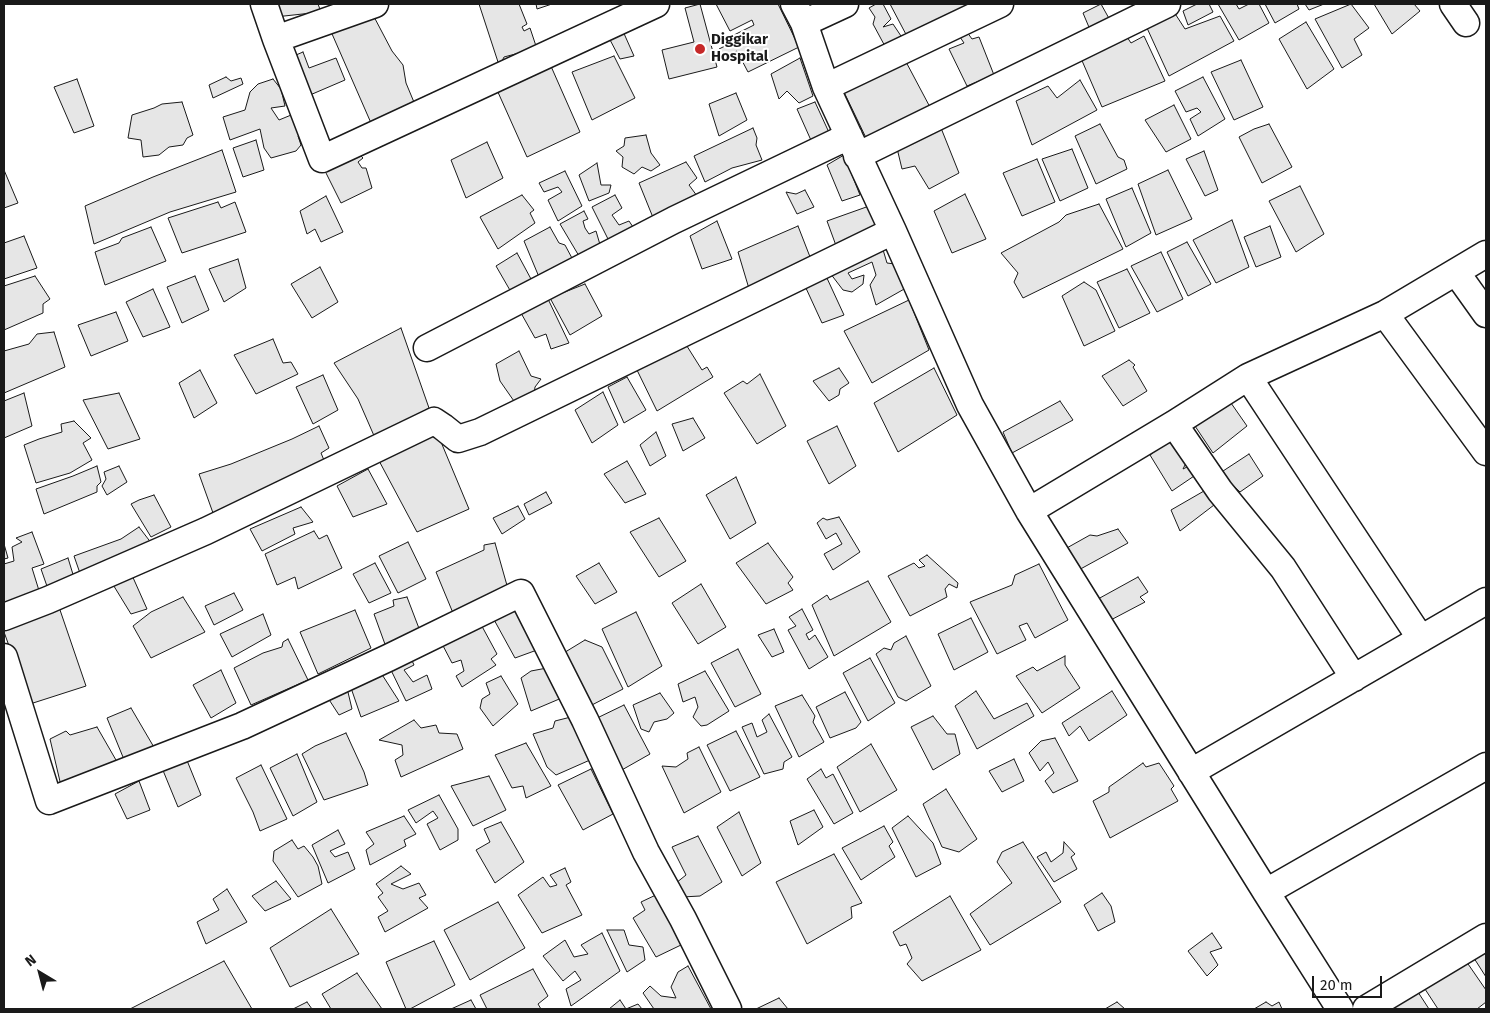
<!DOCTYPE html>
<html>
<head>
<meta charset="utf-8">
<style>
	body { margin:0 }
	#map { position:relative; width:1490px; height:1013px; overflow:hidden; background:#fff; font-family:"Fira Sans",sans-serif }
	canvas { display:block }
	.frame { position:absolute; inset:0; border:5px solid #1a1a1a; pointer-events:none }
	.north { position:absolute; left:15px; top:948px; width:50px; height:50px; -webkit-text-stroke:4px #fff; paint-order:stroke; rotate:323deg; font-size:14px; font-weight:700; line-height:20px; text-align:center; color:#1a1a1a }
	.north::after { content:''; display:block; margin:auto; width:18px; height:22px; background:#1a1a1a; clip-path:polygon(50% 0,100% 100%,50% 72%,0 100%) }
	.scale { position:absolute; left:1312px; top:976px; width:70px; height:22px; box-sizing:border-box; border:2px solid #1a1a1a; border-top:0; padding-left:6px; font-size:15px; line-height:18px; white-space:nowrap; color:#1a1a1a; -webkit-text-stroke:4px #fff; paint-order:stroke }
</style>
</head>
<body>
<div id="map">
<canvas width="1490" height="1013"></canvas>
<div class="frame"></div>
<div class="north">N</div>
<div class="scale">20 m</div>
</div>
<script>
const ctx = document.querySelector('canvas').getContext('2d');
ctx.lineJoin = 'round';
function paint(path, color) { ctx.fillStyle = color; ctx.fill(path, 'evenodd'); }
const toPath = rows => new Path2D(rows.map(r => 'M' + r).join(''));
function stroke(path, color, width, dash) { ctx.strokeStyle = color; ctx.lineWidth = width; ctx.lineCap = dash ? 'butt' : 'round'; ctx.setLineDash(dash || []); ctx.stroke(path); }
function label(font, color, halo, rows, align = 'center') {
  ctx.font = font + ' "Fira Sans",sans-serif'; ctx.lineWidth = 4; ctx.setLineDash([]); ctx.textBaseline = 'middle'; ctx.strokeStyle = halo; ctx.fillStyle = color; for (const [text, x, y, turn = 0] of rows) {
    ctx.save(); ctx.translate(x, y); ctx.rotate((+turn || 0) * Math.PI / 180); ctx.textAlign = isNaN(turn) ? turn : align; if (halo) ctx.strokeText(text, 0, 0); ctx.fillText(text, 0, 0); ctx.restore();
  }
}
const building = toPath([
	[271,4,318,4,321,12,275,17,271,4],
	[479,4,519,4,527,24,522,27,524,31,530,28,536,46,523,52,504,57,501,63,498,62,479,4],
	[536,4,552,4,537,9,536,4],
	[700,4,717,67,669,79,662,50,694,42,685,8,700,4],
	[716,4,778,4,799,47,748,72,737,51,724,58,719,49,733,42,730,37,754,25,752,20,730,31,716,4],
	[876,4,883,4,891,19,883,27,893,24,907,45,887,50,873,24,875,17,869,8,876,4],
	[890,4,966,4,971,13,910,42,890,4],
	[1101,4,1111,22,1091,32,1083,13,1101,4],
	[1197,4,1209,4,1213,12,1188,25,1183,11,1197,4],
	[1218,4,1236,4,1239,9,1249,4,1259,4,1269,23,1239,40,1218,4],
	[1265,4,1297,4,1299,9,1275,23,1265,4],
	[1305,4,1324,4,1309,10,1305,4],
	[1351,4,1369,28,1354,39,1362,55,1342,68,1315,19,1351,4],
	[1374,4,1414,4,1420,11,1392,34,1374,4],
	[1174,12,1185,29,1220,16,1234,41,1169,76,1147,28,1174,12],
	[372,13,392,51,403,65,406,83,416,107,371,123,329,27,372,13],
	[1306,22,1334,69,1307,89,1279,39,1306,22],
	[622,29,634,56,620,59,608,36,622,29],
	[967,32,972,39,979,37,994,75,967,86,949,49,964,43,960,37,967,32],
	[1125,34,1131,43,1144,36,1165,81,1102,107,1080,56,1125,34],
	[303,52,309,68,336,58,345,80,303,98,289,58,303,52],
	[614,56,635,98,592,120,572,72,614,56],
	[800,58,813,96,799,103,787,91,779,99,771,74,800,58],
	[905,60,931,109,868,142,843,90,905,60],
	[1241,60,1263,107,1234,120,1211,72,1241,60],
	[550,64,580,132,527,157,497,90,550,64],
	[226,77,231,81,241,78,243,84,213,98,209,85,226,77],
	[1203,77,1225,119,1198,136,1190,119,1201,112,1197,108,1186,112,1175,91,1203,77],
	[77,79,94,126,74,133,54,87,77,79],
	[273,79,281,89,285,106,271,108,279,120,296,113,304,134,298,136,301,145,296,151,271,158,264,148,260,129,230,140,223,117,245,110,250,92,258,84,273,79],
	[1080,80,1097,110,1032,145,1016,101,1048,86,1057,98,1080,80],
	[736,93,747,120,719,136,709,104,736,93],
	[182,102,193,135,187,138,183,145,169,147,159,155,143,157,141,140,128,138,132,115,154,108,162,104,182,102],
	[815,102,832,139,814,147,797,109,815,102],
	[1174,105,1191,139,1166,152,1145,120,1174,105],
	[939,123,959,173,929,189,915,166,902,169,896,144,939,123],
	[1100,124,1118,157,1124,160,1127,169,1096,184,1075,136,1100,124],
	[1269,124,1292,167,1262,183,1239,137,1254,129,1269,124],
	[753,128,757,138,756,145,762,160,732,168,705,182,694,156,753,128],
	[646,135,651,153,660,165,651,171,642,167,634,174,622,167,623,157,616,151,624,146,625,138,646,135],
	[256,140,264,170,243,177,233,148,256,140],
	[487,142,503,178,466,198,451,160,487,142],
	[1072,149,1088,188,1060,201,1042,159,1072,149],
	[222,150,236,192,170,212,94,244,85,206,153,177,222,150],
	[356,151,363,158,358,162,362,168,366,168,372,188,341,203,324,169,356,151],
	[1204,151,1218,190,1205,196,1186,159,1204,151],
	[844,155,860,195,842,201,827,165,844,155],
	[1037,159,1055,202,1022,216,1003,173,1037,159],
	[686,162,697,178,689,185,700,200,654,220,639,183,686,162],
	[597,163,601,185,611,185,609,193,589,201,579,175,597,163],
	[4,170,18,203,4,208,4,170],
	[1168,170,1192,219,1156,235,1138,184,1168,170],
	[565,171,582,206,558,221,548,200,562,192,558,187,544,192,539,183,565,171],
	[1300,186,1324,234,1296,252,1269,201,1300,186],
	[1132,188,1151,233,1126,247,1106,199,1132,188],
	[805,190,814,207,797,214,786,192,796,194,805,190],
	[965,194,986,239,952,253,934,211,965,194],
	[522,195,534,210,530,213,535,223,498,249,480,217,522,195],
	[615,195,622,208,612,215,619,225,629,221,635,230,609,241,592,207,615,195],
	[326,196,343,232,321,242,315,229,307,234,300,211,326,196],
	[218,202,221,208,235,202,246,232,182,253,168,218,218,202],
	[1099,204,1123,249,1023,298,1014,282,1018,273,1001,253,1059,222,1066,215,1099,204],
	[872,205,881,229,838,251,827,221,872,205],
	[584,211,588,219,583,221,585,228,589,234,596,231,601,248,579,256,560,224,584,211],
	[1232,220,1249,267,1216,283,1193,240,1232,220],
	[717,221,732,259,702,269,690,236,717,221],
	[798,226,812,262,750,292,738,252,798,226],
	[1270,226,1281,257,1256,267,1244,237,1270,226],
	[151,227,166,261,105,285,95,252,119,243,122,238,151,227],
	[550,227,559,243,565,245,573,260,539,277,524,241,550,227],
	[24,236,37,268,4,279,4,243,24,236],
	[1187,242,1211,284,1188,296,1167,252,1187,242],
	[881,243,887,263,895,264,906,288,876,305,870,285,876,275,872,262,848,273,852,279,864,275,863,284,852,292,843,290,830,273,881,243],
	[1161,252,1183,299,1157,312,1131,266,1161,252],
	[517,253,531,279,511,292,496,266,517,253],
	[238,259,246,288,224,302,209,269,238,259],
	[320,267,338,302,312,318,291,284,320,267],
	[1127,269,1150,313,1119,328,1097,282,1127,269],
	[35,276,50,299,43,304,43,313,4,330,4,286,35,276],
	[195,276,209,310,182,323,167,287,195,276],
	[826,276,844,315,822,323,805,286,826,276],
	[1084,282,1096,290,1115,331,1084,346,1062,296,1084,282],
	[585,284,602,316,570,335,550,298,585,284],
	[153,289,170,327,143,337,126,302,153,289],
	[548,299,569,343,551,349,546,334,535,338,521,313,548,299],
	[909,300,929,350,872,383,844,331,909,300],
	[116,312,128,341,91,356,78,325,116,312],
	[401,328,429,408,375,438,358,399,334,363,401,328],
	[54,332,65,367,4,393,4,351,29,344,37,334,54,332],
	[273,339,283,363,291,362,298,374,256,394,234,355,273,339],
	[685,343,702,370,707,367,713,377,657,411,636,368,685,343],
	[519,351,531,376,541,379,535,387,534,395,516,404,500,381,496,364,519,351],
	[1129,360,1135,365,1133,367,1147,391,1123,406,1102,376,1129,360],
	[839,368,849,383,840,389,839,395,829,401,813,381,839,368],
	[934,368,957,415,898,452,874,403,934,368],
	[200,370,217,403,194,418,179,383,200,370],
	[760,374,786,426,757,444,724,393,743,381,747,384,760,374],
	[323,375,338,410,313,424,296,387,323,375],
	[627,377,646,410,624,423,608,387,627,377],
	[603,392,618,425,592,443,575,410,603,392],
	[24,393,32,426,4,438,4,401,24,393],
	[119,393,140,439,108,449,83,400,119,393],
	[1060,401,1073,420,1012,453,1003,432,1060,401],
	[1231,403,1247,426,1213,453,1193,423,1221,404,1226,407,1231,403],
	[693,418,705,438,683,451,672,424,693,418],
	[74,421,91,438,83,443,92,460,70,473,36,483,24,445,39,439,62,432,61,424,74,421],
	[319,426,329,448,321,453,326,465,288,483,213,513,199,474,231,464,292,439,319,426],
	[837,426,856,466,829,484,807,441,837,426],
	[436,430,469,509,417,532,377,457,436,430],
	[656,432,666,456,650,466,640,445,656,432],
	[1174,437,1186,463,1183,469,1193,464,1200,472,1172,491,1150,455,1174,437],
	[1249,454,1263,476,1240,492,1220,473,1249,454],
	[627,461,646,494,625,503,604,474,627,461],
	[97,466,101,482,97,486,97,492,44,514,36,489,73,476,97,466],
	[119,466,127,482,107,495,102,486,106,479,104,472,119,466],
	[368,469,387,504,353,517,337,486,368,469],
	[736,477,756,523,730,539,706,495,736,477],
	[1204,491,1214,505,1180,531,1171,510,1204,491],
	[546,492,552,503,529,515,524,504,546,492],
	[154,495,171,527,151,537,131,504,139,500,154,495],
	[518,506,525,519,502,534,493,518,518,506],
	[301,507,313,522,293,528,295,534,262,551,250,529,301,507],
	[839,517,860,552,833,570,824,554,842,544,836,533,826,539,817,523,823,518,827,520,839,517],
	[659,518,686,561,659,577,630,532,659,518],
	[139,527,152,544,82,579,74,556,121,539,139,527],
	[1118,529,1128,543,1075,572,1065,549,1090,535,1097,536,1118,529],
	[314,531,319,539,327,535,342,568,298,589,295,577,277,585,265,554,314,531],
	[32,532,44,564,32,568,41,597,4,611,4,564,14,561,12,547,22,542,16,538,32,532],
	[408,542,426,579,398,593,379,556,408,542],
	[495,543,508,589,453,613,436,572,484,550,484,545,495,543],
	[768,543,793,577,788,583,793,590,766,604,736,563,768,543],
	[4,544,8,558,4,559,4,544],
	[927,555,958,583,957,588,949,584,945,589,947,597,910,616,888,576,914,563,919,568,925,566,919,560,927,555],
	[68,558,75,581,49,592,41,569,68,558],
	[375,563,391,593,369,603,353,574,375,563],
	[599,563,617,592,595,604,576,576,599,563],
	[1039,564,1068,620,1035,638,1027,623,1019,626,1026,640,997,654,970,602,1012,585,1015,575,1039,564],
	[131,573,147,609,131,614,112,583,131,573],
	[1138,577,1148,592,1140,597,1145,602,1107,622,1098,599,1138,577],
	[868,581,891,622,834,656,812,605,827,595,830,600,868,581],
	[701,584,726,627,698,644,672,603,701,584],
	[234,593,243,610,214,625,205,606,234,593],
	[183,597,205,632,151,658,133,626,151,612,183,597],
	[407,597,420,631,386,647,374,614,394,606,393,600,407,597],
	[516,603,537,650,515,658,492,616,516,603],
	[59,607,86,686,30,704,4,632,4,627,59,607],
	[802,609,813,630,806,634,809,640,815,635,828,657,809,669,788,630,796,626,789,617,802,609],
	[355,610,371,648,318,674,300,632,355,610],
	[636,612,662,666,628,687,602,629,636,612],
	[263,614,271,635,232,657,220,634,263,614],
	[971,618,988,652,954,670,938,634,971,618],
	[478,619,497,654,491,659,496,665,462,687,456,676,464,671,461,660,452,663,440,640,478,619],
	[774,629,784,652,772,657,758,635,774,629],
	[906,636,931,686,906,701,898,697,876,654,884,648,891,650,894,643,906,636],
	[288,639,308,680,251,705,234,668,263,653,282,647,283,642,288,639],
	[585,640,602,647,623,689,586,708,562,654,585,640],
	[738,649,761,694,735,707,711,663,738,649],
	[410,656,414,665,404,670,413,682,427,675,432,689,406,701,389,666,410,656],
	[1065,656,1065,665,1080,688,1042,713,1016,676,1033,667,1037,671,1065,656],
	[870,658,895,703,868,721,843,673,870,658],
	[547,668,564,697,531,711,521,678,531,671,547,668],
	[221,670,236,703,211,718,193,685,221,670],
	[705,671,729,711,707,725,701,726,693,717,698,707,695,697,683,702,678,684,705,671],
	[381,673,399,701,361,717,350,685,381,673],
	[501,676,518,704,493,726,480,708,482,699,490,694,486,683,501,676],
	[347,688,352,709,339,715,326,695,347,688],
	[976,691,994,719,1027,703,1034,716,977,749,955,706,976,691],
	[1112,691,1127,715,1089,741,1080,726,1069,736,1062,723,1112,691],
	[845,692,861,722,856,728,830,738,816,707,845,692],
	[660,693,674,713,667,719,654,722,649,732,641,729,633,705,660,693],
	[802,695,815,716,813,722,824,742,799,757,775,706,802,695],
	[624,705,650,754,620,771,593,720,624,705],
	[131,708,155,749,125,762,107,718,131,708],
	[769,714,792,757,784,762,783,769,764,774,742,727,752,723,757,737,767,732,762,720,769,714],
	[933,716,947,734,955,734,960,754,933,770,911,727,933,716],
	[571,717,590,760,556,775,547,767,533,734,553,728,555,721,571,717],
	[414,720,421,728,436,725,439,733,457,734,463,749,401,777,395,760,403,755,402,745,379,740,414,720],
	[97,727,120,767,62,790,50,739,66,731,70,735,97,727],
	[736,731,760,777,730,791,707,745,736,731],
	[346,733,364,772,368,785,324,800,302,754,315,746,346,733],
	[1055,738,1078,781,1053,793,1045,781,1054,773,1048,762,1040,771,1029,753,1041,741,1055,738],
	[526,743,551,786,526,798,523,786,512,788,495,755,526,743],
	[871,744,897,790,860,812,837,767,871,744],
	[699,747,721,792,684,813,662,766,676,767,688,759,687,753,699,747],
	[297,754,317,802,293,816,270,768,297,754],
	[186,758,201,795,178,807,162,768,186,758],
	[1014,759,1024,781,1002,792,989,771,1014,759],
	[1143,763,1146,767,1159,763,1174,786,1171,789,1178,801,1110,838,1093,801,1109,792,1109,787,1143,763],
	[261,765,287,819,260,831,253,812,236,778,261,765],
	[591,769,613,814,583,830,558,785,591,769],
	[821,769,826,778,833,774,853,813,834,824,807,779,821,769],
	[489,776,506,810,473,826,451,786,489,776],
	[139,781,150,810,127,819,115,794,139,781],
	[946,789,977,839,959,852,942,847,923,804,946,789],
	[439,795,458,829,458,840,440,850,427,824,438,818,433,811,416,823,408,810,439,795],
	[814,810,823,827,798,845,790,821,814,810],
	[739,812,761,863,742,876,717,827,739,812],
	[404,816,416,834,404,840,406,846,370,865,366,850,374,844,366,832,404,816],
	[908,816,933,843,941,864,916,877,892,828,908,816],
	[501,822,524,862,495,883,476,850,490,842,484,829,501,822],
	[884,826,893,842,889,846,895,857,861,880,842,848,884,826],
	[338,830,345,844,330,851,335,857,348,852,355,869,328,883,312,845,338,830],
	[698,836,722,882,700,896,682,897,676,883,686,875,672,847,698,836],
	[292,840,298,849,304,846,313,857,318,866,322,884,298,897,273,861,274,851,292,840],
	[1023,842,1061,902,990,945,970,914,1012,883,997,862,1002,852,1023,842],
	[1064,842,1075,854,1071,857,1077,869,1054,882,1037,857,1046,852,1051,862,1063,853,1064,842],
	[834,854,862,903,851,907,852,918,807,944,776,882,834,854],
	[401,866,411,874,391,884,403,889,419,883,426,895,419,898,428,908,385,932,378,917,388,911,378,897,383,893,376,884,401,866],
	[565,868,571,882,566,885,582,915,542,933,518,895,543,877,550,887,557,885,550,875,565,868],
	[276,881,291,899,265,911,252,896,276,881],
	[227,889,247,922,206,944,197,922,219,910,213,899,227,889],
	[1102,893,1111,906,1115,922,1098,931,1084,905,1102,893],
	[658,894,677,924,674,931,681,945,656,957,633,918,645,910,641,902,658,894],
	[950,896,981,950,922,981,907,964,912,958,906,944,900,946,893,932,950,896],
	[498,902,525,948,470,980,444,930,498,902],
	[331,909,359,954,290,987,270,948,331,909],
	[607,930,624,930,629,945,643,947,645,960,627,972,607,930],
	[602,933,620,971,571,1006,566,989,581,980,575,971,563,981,543,956,565,940,574,957,588,954,581,945,602,933],
	[1212,933,1222,948,1210,952,1218,965,1207,976,1188,951,1212,933],
	[434,941,455,985,410,1009,406,1009,386,962,434,941],
	[1486,946,1486,977,1472,955,1486,946],
	[224,961,252,1009,130,1009,224,961],
	[1466,961,1486,990,1486,1002,1477,1009,1438,1009,1423,986,1466,961],
	[688,966,711,1009,654,1009,643,993,650,986,661,996,676,998,671,987,678,972,688,966],
	[533,969,548,996,538,1004,541,1009,487,1009,480,995,533,969],
	[357,973,382,1009,331,1009,322,994,357,973],
	[1416,989,1429,1009,1382,1009,1416,989],
	[779,998,788,1009,756,1009,779,998],
	[471,1000,476,1009,451,1009,471,1000],
	[620,1000,626,1009,638,1004,642,1009,609,1009,620,1000],
	[307,1002,312,1009,293,1009,307,1002],
	[1117,1002,1125,1009,1105,1009,1117,1002],
	[1266,1002,1272,1006,1279,1002,1282,1009,1254,1009,1266,1002]
]);
paint(building, '#e6e6e6');
stroke(building, '#1a1a1a', 1);
const minor = toPath([
	[264,4,276,39],
	[375,4,276,39,322,159,656,4],
	[794,4,804,23,826,87,893,231,970,405,1029,511,1266,892,1340,1009],
	[1453,4,1466,23],
	[804,23,845,4],
	[826,87,1000,4],
	[857,156,1167,4],
	[1456,272,1486,314],
	[1385,314,1486,452],
	[427,348,674,220,849,136],
	[1248,377,1421,639],
	[1174,424,1220,491,1283,568,1354,678],
	[1029,511,1174,424,1248,377,1385,314,1486,254],
	[4,617,48,600,206,531,434,421,443,427,458,439,480,432,893,231],
	[4,657,49,801,242,726,388,658,521,593,585,720,646,852,683,919,728,1009],
	[1191,772,1486,601],
	[1266,892,1486,766],
	[1366,1009,1486,937]
]);
stroke(minor, '#1a1a1a', 29);
stroke(minor, '#fff', 26);
for (const [x, y, r, color] of [
	[700,49,6,"#c62828"]
]) { const dot = new Path2D(); dot.arc(x, y, r, 0, 2 * Math.PI); ctx.fillStyle = color; ctx.fill(dot); stroke(dot, '#fff', 2); }
label('bold 15px', '#1a1a1a', '#fff', [
	["Diggikar",711,40],
	["Hospital",711,57]
], 'left');
</script>
</body>
</html>
